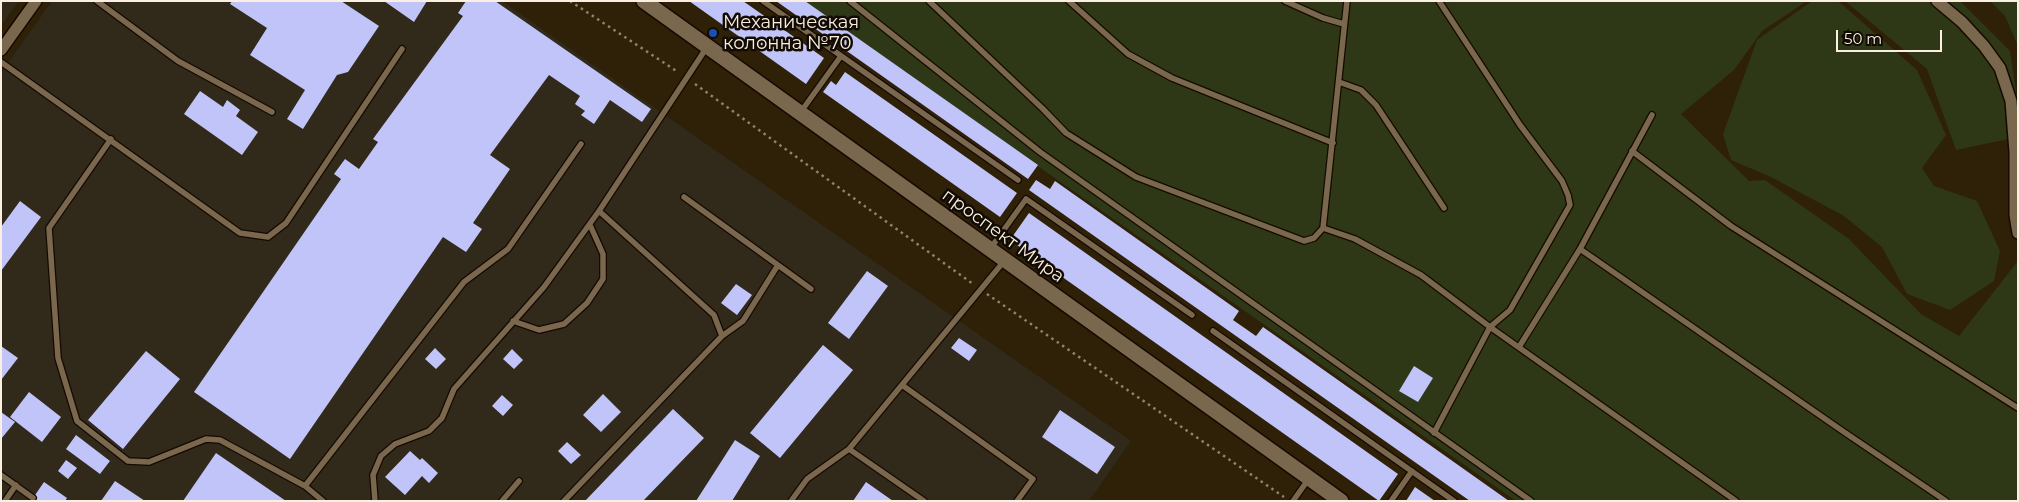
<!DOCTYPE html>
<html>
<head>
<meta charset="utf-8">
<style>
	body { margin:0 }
	#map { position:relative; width:2019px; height:502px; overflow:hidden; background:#2f2008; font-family:Montserrat,sans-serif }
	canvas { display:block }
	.frame { position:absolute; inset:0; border:2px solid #faefe1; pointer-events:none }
	.scale { position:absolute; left:1836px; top:30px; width:106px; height:22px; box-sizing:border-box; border:2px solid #faefe1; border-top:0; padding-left:6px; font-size:15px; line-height:18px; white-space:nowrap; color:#faefe1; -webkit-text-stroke:4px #120b03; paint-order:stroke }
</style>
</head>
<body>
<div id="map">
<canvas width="2019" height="502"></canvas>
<div class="frame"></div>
<div class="scale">50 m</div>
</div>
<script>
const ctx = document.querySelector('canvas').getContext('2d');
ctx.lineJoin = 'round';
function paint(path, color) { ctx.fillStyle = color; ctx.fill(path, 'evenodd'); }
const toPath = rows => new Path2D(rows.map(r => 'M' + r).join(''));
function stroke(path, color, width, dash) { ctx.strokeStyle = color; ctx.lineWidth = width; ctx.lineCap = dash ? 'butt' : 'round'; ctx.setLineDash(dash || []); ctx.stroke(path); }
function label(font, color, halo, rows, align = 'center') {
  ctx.font = font + ' Montserrat,sans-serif'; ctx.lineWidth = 5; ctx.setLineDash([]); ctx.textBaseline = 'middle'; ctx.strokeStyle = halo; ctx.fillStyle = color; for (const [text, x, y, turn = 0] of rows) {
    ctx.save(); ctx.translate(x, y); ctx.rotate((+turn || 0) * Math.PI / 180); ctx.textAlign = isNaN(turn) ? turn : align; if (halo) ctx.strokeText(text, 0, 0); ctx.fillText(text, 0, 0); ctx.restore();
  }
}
paint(toPath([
	[1,1,19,1,1,25],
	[52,1,502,1,1131,441,1089,501,1,501,1,73]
]), '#312919');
paint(toPath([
	[802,1,1807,1,1762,31,1734,70,1681,114,1749,181,1765,180,1849,239,1921,314,1959,336,2018,261,2018,501,1516,501],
	[1812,1,1838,1,1917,70,1946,135,1922,168,1934,186,1977,201,2000,251,1994,281,1950,310,1907,294,1882,247,1844,216,1771,177,1731,160,1723,134,1757,40],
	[1845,1,1960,1,2010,51,2018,105,2018,137,1956,150,1927,69],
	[1990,1,2018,1,2018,46,2005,16]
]), '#2e3817');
paint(toPath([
	[232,1,341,1,379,26,348,72,337,75,303,129,287,119,305,90,250,55,267,28,230,4],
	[384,1,427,1,414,22],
	[466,1,495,1,651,109,642,122,610,100,594,124,581,115,585,111,575,104,580,96,549,75,490,155,510,169,473,223,482,229,466,252,443,237,290,459,194,392,341,179,334,174,345,159,359,169,378,142,373,139,463,16,458,13],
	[689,1,743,1,824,58,806,84],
	[776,1,805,1,1038,165,1028,179],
	[845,72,1017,193,1000,217,823,92,831,81,836,85],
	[200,91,223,107,227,100,240,110,236,116,258,132,242,155,184,114],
	[1036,180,1050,189,1055,181,1239,311,1233,320,1256,336,1263,327,1509,501,1470,501,1029,190],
	[20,201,41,217,1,271,1,227],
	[1029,213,1398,474,1379,501,1010,240],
	[867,271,888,286,849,339,828,323],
	[736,284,752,295,737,315,721,303],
	[959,338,977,350,969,361,951,348],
	[823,345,853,370,780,458,750,433],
	[1,346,18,358,1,380],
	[435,348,446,359,436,369,425,359],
	[512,349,523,360,514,369,503,359],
	[146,351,180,379,123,449,88,420],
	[1414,366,1433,378,1418,402,1399,391],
	[29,392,61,417,42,442,10,417],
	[603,394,621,412,601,432,583,415],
	[502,395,513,405,503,416,492,406],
	[673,409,704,438,643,501,585,501],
	[1060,410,1115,447,1097,474,1042,437],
	[1,412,15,422,1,439],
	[76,435,110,461,100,474,66,449],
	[735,440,760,456,732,501,696,501],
	[567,442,581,455,571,464,558,451],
	[410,451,420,460,422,458,438,473,429,483,422,476,405,495,385,477],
	[216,453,286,501,183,501],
	[66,460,77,468,68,479,58,471],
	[115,481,145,501,101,501],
	[44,482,67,498,65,501,31,501],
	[866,482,893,501,853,501],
	[1415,487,1435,501,1406,501]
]), '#c1c4f8');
const service = toPath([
	[97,1,178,61,272,112],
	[763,1,1018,180],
	[850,1,1040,152,1531,501],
	[929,1,1043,109,1066,133,1136,177,1304,241,1314,238,1323,228,1347,1],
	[1069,1,1128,54,1172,78,1333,143],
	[1285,1,1323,18,1344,24],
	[1,62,240,233,268,237,286,223,402,49],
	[1339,82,1361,90,1376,105,1444,208],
	[800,113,841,56],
	[111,139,49,228,58,358,77,421,128,461,149,462,206,439,220,440,305,486,323,501],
	[1632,151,1731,226,2018,408],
	[684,197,811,289],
	[1323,228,1355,239,1421,275,1490,327,1736,501],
	[990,249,1026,199,1192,315],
	[1580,249,1844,432,1946,501],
	[513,321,539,330,564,324,587,303,603,279,603,254,590,225],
	[1213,331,1454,501],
	[722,336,743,321,778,265],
	[1519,347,1580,249,1652,115],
	[902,385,1033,479,1017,501],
	[1434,433,1490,327,1510,310,1570,205,1568,195,1562,181,1520,125,1439,1],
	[849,449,924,501],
	[1,475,33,498],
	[305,486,464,282,508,249,581,144],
	[5,501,16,485],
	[375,501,373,475,381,456,395,444,429,431,442,418,454,389,544,287,599,211,707,47],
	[502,501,519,481],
	[564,501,722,336,714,315,599,211],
	[791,501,807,479,849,449,1005,260],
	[1293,501,1308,480],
	[1391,501,1412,471]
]);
const minor = toPath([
	[1937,1,1962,22,1984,46,2000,68,2011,101,2015,152,2015,215,2018,233],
	[1,50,36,1]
]);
const tertiary = toPath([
	[644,1,1341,501]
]);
stroke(service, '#170900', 8);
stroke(minor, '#170900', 14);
stroke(tertiary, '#170900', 18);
stroke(toPath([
	[570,1,678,72],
	[695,84,973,284],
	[987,294,1284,497]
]), '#8f826f', 2.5, [2.5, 4]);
stroke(service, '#79674e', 5.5);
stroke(minor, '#79674e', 11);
stroke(tertiary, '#79674e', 15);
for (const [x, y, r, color] of [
	[713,33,5,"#1a4fb4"]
]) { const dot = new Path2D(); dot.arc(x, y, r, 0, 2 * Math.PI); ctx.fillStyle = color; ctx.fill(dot); stroke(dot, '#120b03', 2); }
label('18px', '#faefe1', '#120b03', [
	["Механическая",723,23],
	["колонна №70",723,44]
], 'left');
label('18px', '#faefe1', '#120b03', [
	["проспект Мира",1003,236,36]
]);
</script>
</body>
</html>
